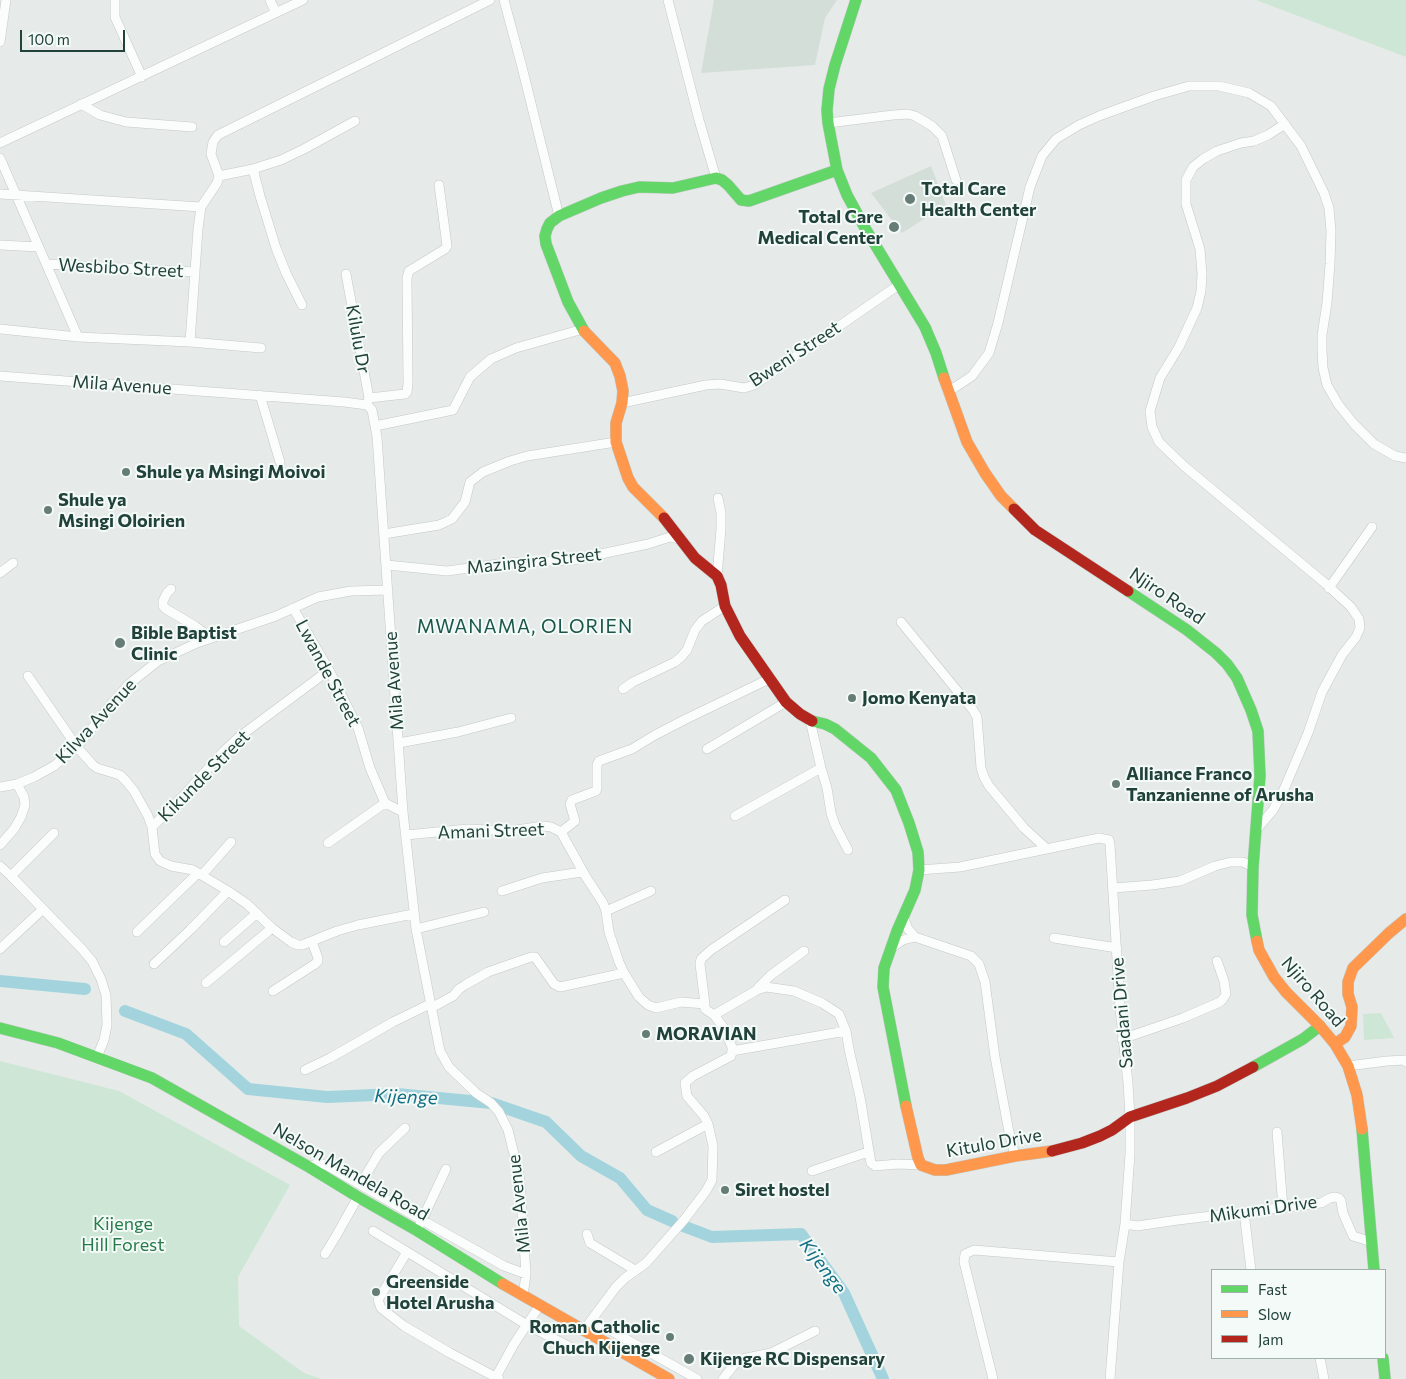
<!DOCTYPE html>
<html>
<head>
<meta charset="utf-8">
<style>
	body { margin:0 }
	#map { position:relative; width:1406px; height:1379px; overflow:hidden; background:#e6ebe9; font-family:Commissioner,sans-serif }
	canvas { display:block }
	.legend { position:absolute; left:1211px; top:1269px; width:175px; height:90px; box-sizing:border-box; background:#f4faf7; border:1px solid #a0b0ab; margin:0; padding:6px 9px; list-style:none; font-size:15px; color:#21423a }
	.legend li { display:flex; align-items:center; gap:10px; height:25px }
	.legend b { width:25px; border:1px solid #a0b0ab }
	.scale { position:absolute; left:20px; top:30px; width:105px; height:22px; box-sizing:border-box; border:2px solid #21423a; border-top:0; padding-left:6px; font-size:15px; line-height:18px; white-space:nowrap; color:#21423a; -webkit-text-stroke:4px #f4faf7; paint-order:stroke }
</style>
</head>
<body>
<div id="map">
<canvas width="1406" height="1379"></canvas>
<ul class="legend">
<li><b style="height:6px;background:#63d668"></b>Fast</li>
<li><b style="height:6px;background:#ff974d"></b>Slow</li>
<li><b style="height:6px;background:#b3261e"></b>Jam</li>
</ul>
<div class="scale">100 m</div>
</div>
<script>
const ctx = document.querySelector('canvas').getContext('2d');
ctx.lineJoin = 'round';
function paint(path, color) { ctx.fillStyle = color; ctx.fill(path, 'evenodd'); }
const toPath = rows => new Path2D(rows.map(r => 'M' + r).join(''));
function stroke(path, color, width, dash) { ctx.strokeStyle = color; ctx.lineWidth = width; ctx.lineCap = dash ? 'butt' : 'round'; ctx.setLineDash(dash || []); ctx.stroke(path); }
function label(font, color, halo, rows, align = 'center') {
  ctx.font = font + ' Commissioner,sans-serif'; ctx.lineWidth = 4; ctx.setLineDash([]); ctx.textBaseline = 'middle'; ctx.strokeStyle = halo; ctx.fillStyle = color; for (const [text, x, y, turn = 0] of rows) {
    ctx.save(); ctx.translate(x, y); ctx.rotate((+turn || 0) * Math.PI / 180); ctx.textAlign = isNaN(turn) ? turn : align; if (halo) ctx.strokeText(text, 0, 0); ctx.fillText(text, 0, 0); ctx.restore();
  }
}
paint(toPath([
	[714,0,837,0,825,18,815,65,701,73],
	[931,166,946,205,902,233,871,193]
]), '#d3ded9');
paint(toPath([
	[1256,0,1406,0,1406,57],
	[1381,1013,1394,1038,1364,1040,1363,1014],
	[0,1061,119,1091,290,1185,238,1277,239,1326,304,1373,321,1379,0,1379]
]), '#cee6d5');
stroke(toPath([
	[0,981,85,989],
	[125,1011,186,1034,248,1089,327,1097,397,1094,491,1103,546,1122,581,1156,620,1178,647,1210,672,1221],
	[683,1226,712,1237,801,1234,844,1293,883,1379]
]), '#a3d4dd', 12);
const street = toPath([
	[115,0,115,17,142,77],
	[270,0,276,13],
	[504,0,522,67,559,216],
	[668,0,699,120,716,178],
	[0,42,6,0],
	[81,104,100,115,126,122,192,127],
	[828,123,893,115,908,114,915,116,932,126,942,136,956,180],
	[0,143,303,0],
	[0,158,78,337],
	[253,169,260,196,276,248,286,273,302,305],
	[219,176,253,169,281,160,304,149,355,121],
	[0,194,201,207],
	[0,245,39,247],
	[47,264,195,272],
	[346,274,369,398,368,401],
	[0,329,78,337,190,342,261,348],
	[190,342,198,229,201,207,217,183,219,176,211,154,213,142,218,135,490,0],
	[0,376,344,402,367,405,372,410,377,437,403,812,416,929,440,1051,449,1067,476,1093,491,1103,499,1112,508,1130,518,1170,520,1181,526,1274,523,1296],
	[948,392,972,376,989,353,998,323,1030,187,1042,156,1056,139,1079,125,1099,116,1154,96,1189,86,1219,86,1249,93,1271,106,1301,146,1324,193,1329,208,1331,231,1330,264,1327,303,1322,335,1322,350,1323,368,1327,385,1338,404,1354,424,1374,444,1395,456,1406,458],
	[260,395,280,462],
	[369,398,405,394,407,392,408,383,407,278,409,271,445,249,447,246,439,185],
	[622,403,706,385,720,384,744,388,754,385,900,284],
	[375,426,453,410,470,377,491,359,516,348,583,329],
	[384,534,439,525,452,519,465,502,470,482,483,472,510,461,527,456,616,442],
	[387,565,447,571,506,563,573,560,648,544,670,537,680,539],
	[0,573,13,563],
	[717,576,721,529,721,513,718,498],
	[1329,588,1372,527],
	[171,589,167,593,163,601,163,606,166,609,195,626,211,638],
	[293,608,329,670,358,728,370,768,385,803,403,812],
	[901,622,973,710,977,717,981,768,984,777,989,786,1024,828,1047,849],
	[28,676,77,747,93,765,97,768,120,775,126,781,134,791,148,816,152,827,155,854,160,861,171,866,193,870,228,891,247,904,272,928,291,942,298,945,302,945,337,931,358,925,413,914],
	[623,689,633,682,675,662,681,657,687,650,695,630,702,621,725,606],
	[399,743,458,732,511,718],
	[707,749,786,702],
	[821,768,827,788,831,813,835,825,848,850],
	[0,787,17,784,34,777,54,766,77,747,112,703,129,684,158,661,197,643,276,616,318,597,351,591,388,590],
	[735,816,821,768,810,720],
	[152,827,183,796,224,751,239,737,329,670],
	[1256,830,1273,810,1282,794,1308,733,1322,692,1342,655,1356,637,1360,628,1359,619,1351,607,1326,584,1184,466,1159,442,1152,427,1150,411,1160,378,1179,347,1197,308,1201,291,1202,274,1200,249,1186,204,1186,180,1193,167,1203,159,1217,151,1241,143,1254,141,1268,135,1285,124],
	[561,832,575,821,570,804,572,800,596,791,597,788,597,765,599,761,632,749,655,735,686,719,769,679],
	[406,835,468,829,510,831,543,826,551,827,561,832,586,877,603,903,606,911,609,932,619,962,624,973,639,997,648,1005,656,1008,681,1002,705,1004,705,1009,714,1015,724,1028,732,1047,732,1051,731,1056,693,1076,685,1083,687,1096,704,1116,708,1124,713,1146,712,1180,706,1191,684,1220,646,1263,625,1278,616,1287,584,1330],
	[328,843,385,803],
	[0,845,14,829,21,817,25,805,24,797,17,784],
	[0,866,11,876,81,948,92,961,101,979,106,995,107,1025,104,1040,97,1057],
	[919,870,960,867,1099,838,1109,840,1110,844,1120,1009,1128,1083,1130,1117,1130,1154,1125,1224,1119,1262,1110,1379],
	[202,875,231,842],
	[11,876,54,833],
	[1113,888,1152,885,1180,881,1215,866,1231,862,1243,862,1253,867],
	[502,891,542,878,582,872],
	[606,911,651,891],
	[903,917,908,929,915,937],
	[416,929,484,912],
	[137,932,198,873],
	[1054,938,1117,948],
	[224,942,257,913],
	[891,948,903,940,915,937,971,956,979,964,985,982,995,1057,1009,1132,1015,1156],
	[0,949,43,909],
	[154,964,190,930,228,891],
	[206,983,272,928],
	[758,988,771,975,804,951],
	[273,991,315,964,318,961,318,958,312,942],
	[705,1004,700,964,701,959,711,950,785,900],
	[431,1008,453,996,459,989,465,985,488,972,531,957,535,957,554,984,560,987,624,973],
	[714,1015,757,990,766,987,794,991,822,1003,839,1014,846,1031,849,1049,860,1097,871,1163,875,1166,898,1164,921,1165],
	[1122,1039,1183,1018,1220,1002,1223,999,1226,994,1224,981,1217,961],
	[732,1051,846,1031],
	[1348,1066,1387,1061,1405,1060,1406,1062],
	[305,1070,330,1058,393,1022,430,1004],
	[1277,1132,1283,1208],
	[656,1152,708,1124],
	[309,1167,319,1163,328,1166,422,1220,504,1266,526,1274],
	[812,1171,868,1152],
	[360,1185,379,1153,405,1128],
	[1244,1212,1251,1270],
	[420,1224,446,1169],
	[1125,1224,1137,1226,1178,1220,1321,1203,1330,1198,1335,1197,1339,1198,1341,1201,1343,1213,1353,1236,1372,1242],
	[373,1231,527,1325,572,1348],
	[587,1234,590,1243,635,1270],
	[407,1252,378,1300,381,1308,404,1326,450,1353,499,1379],
	[325,1254,336,1236,358,1197],
	[592,1320,697,1379],
	[1320,1358,1324,1379],
	[496,1377,514,1344,540,1305],
	[723,1379,734,1365,742,1359,771,1353,815,1331],
	[993,1379,964,1262,965,1254,974,1250,1119,1262]
]);
const fast = toPath([
	[856,0,835,65,829,89,827,110,828,123,837,170,847,195,865,228,925,327,936,353,944,378],
	[584,331,568,302,546,244,545,236,547,229,550,223,559,216,601,198,622,191,639,187,673,188,716,178,722,180,728,185,741,200,749,201,837,170],
	[1128,591,1187,630,1216,653,1227,664,1237,678,1251,710,1258,731,1260,776,1253,867,1252,915,1257,941],
	[812,721,825,724,835,729,871,758,896,790,909,823,918,852,919,870,915,890,897,931,884,968,883,987,906,1106],
	[0,1028,58,1043,152,1078,309,1167,358,1197,416,1230,503,1284],
	[1253,1067,1303,1039,1320,1026],
	[1362,1129,1374,1270],
	[1383,1358,1385,1379]
]);
const slow = toPath([
	[584,331,615,363,620,376,623,391,622,403,616,423,616,442,628,478,633,487,664,518],
	[944,378,967,442,985,473,1001,496,1014,509],
	[1257,941,1259,950,1274,977,1286,992,1320,1026,1335,1044,1348,1066,1357,1095,1362,1129],
	[1335,1044,1345,1037,1351,1026,1352,1007,1348,994,1348,982,1353,968,1389,933,1406,919],
	[906,1106,918,1158,921,1165,935,1170,946,1170,1015,1156,1052,1151],
	[503,1284,669,1379]
]);
const jam = toPath([
	[1014,509,1035,530,1128,591],
	[664,518,695,558,717,576,721,585,725,606,740,636,786,702,800,714,812,721],
	[1052,1151,1082,1143,1100,1136,1112,1130,1130,1117,1187,1098,1217,1086,1253,1067]
]);
stroke(street, '#c3c8c6', 10);
stroke(fast, '#c1c9c6', 12);
stroke(slow, '#c1c9c6', 12);
stroke(jam, '#c1c9c6', 12);
stroke(street, '#fbfcfc', 9);
stroke(fast, '#63d668', 11);
stroke(slow, '#ff974d', 11);
stroke(jam, '#b3261e', 11);
for (const [x, y, r, color] of [
	[910,199,6,"#667d77"],
	[894,227,6,"#667d77"],
	[126,472,5,"#667d77"],
	[48,510,5,"#667d77"],
	[120,643,6,"#667d77"],
	[852,698,5,"#667d77"],
	[1116,784,5,"#667d77"],
	[646,1034,5,"#667d77"],
	[725,1190,5,"#667d77"],
	[376,1292,5,"#667d77"],
	[670,1337,5,"#667d77"],
	[689,1359,6,"#667d77"]
]) { const dot = new Path2D(); dot.arc(x, y, r, 0, 2 * Math.PI); ctx.fillStyle = color; ctx.fill(dot); stroke(dot, '#f4faf7', 2); }
label('bold 18px', '#21423a', '#f4faf7', [
	["Total Care",921,189],
	["Health Center",921,210],
	["Total Care",883,217,"right"],
	["Medical Center",883,238,"right"],
	["Shule ya Msingi Moivoi",136,472],
	["Shule ya",58,500],
	["Msingi Oloirien",58,521],
	["Bible Baptist",131,633],
	["Clinic",131,654],
	["Jomo Kenyata",862,698],
	["Alliance Franco",1126,774],
	["Tanzanienne of Arusha",1126,795],
	["MORAVIAN",656,1034],
	["Siret hostel",735,1190],
	["Greenside",386,1282],
	["Hotel Arusha",386,1303],
	["Roman Catholic",660,1327,"right"],
	["Chuch Kijenge",660,1348,"right"],
	["Kijenge RC Dispensary",700,1359]
], 'left');
label('18px', '#21423a', '#f4faf7', [
	["Wesbibo Street",121,268,3],
	["Kilulu Dr",358,339,80],
	["Bweni Street",795,354,-33],
	["Mila Avenue",122,385,4],
	["Mazingira Street",534,561,-6],
	["Njiro Road",1167,596,34],
	["Lwande Street",328,673,62],
	["Mila Avenue",394,681,-94],
	["Kilwa Avenue",96,721,-47],
	["Kikunde Street",204,776,-45],
	["Amani Street",491,831,-2],
	["Njiro Road",1313,992,49],
	["Saadani Drive",1122,1013,-95],
	["Kitulo Drive",994,1143,-10],
	["Nelson Mandela Road",351,1172,30],
	["Mila Avenue",519,1204,-96],
	["Mikumi Drive",1263,1209,-8]
]);
label('18px', '#277d4a', '#f4faf7', [
	["Kijenge",123,1224],
	["Hill Forest",123,1245]
]);
ctx.letterSpacing = '1px';
label('19px', '#1a5649', '#f4faf7', [
	["MWANAMA, OLORIEN",525,627]
]);
ctx.letterSpacing = '0px';
label('italic 19px', '#146f84', '#f4faf7', [
	["Kijenge",406,1097,2],
	["Kijenge",823,1266,53]
]);
</script>
</body>
</html>
